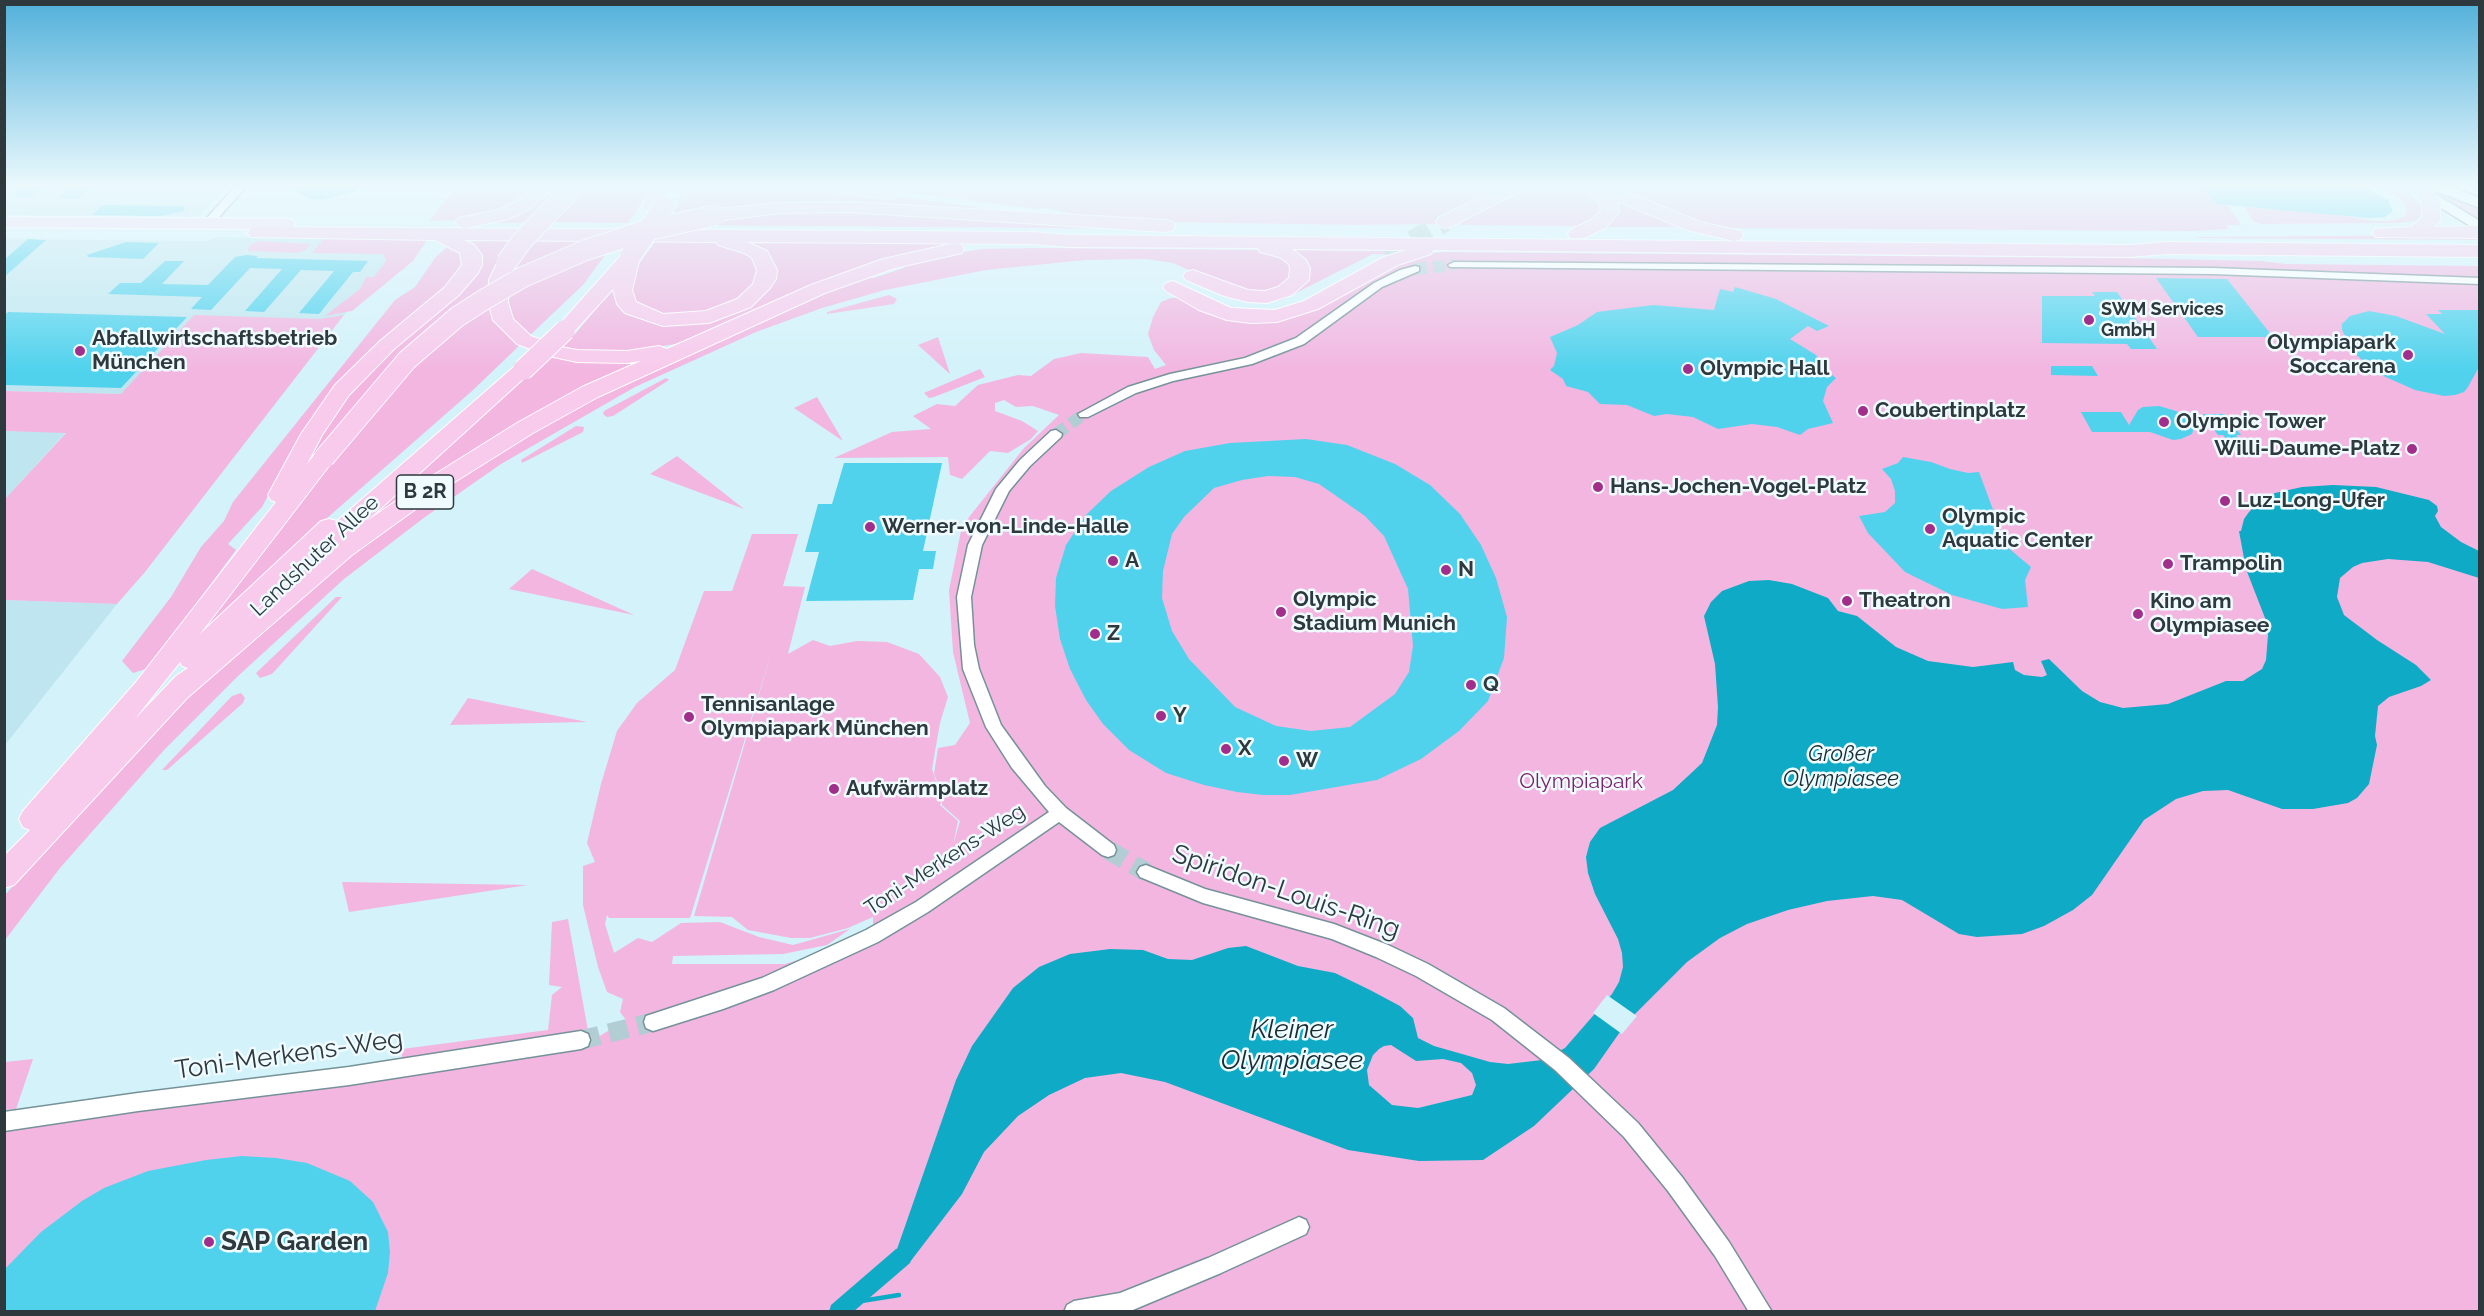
<!DOCTYPE html>
<html>
<head>
<meta charset="utf-8">
<style>
	body { margin:0 }
	#map { position:relative; width:2484px; height:1316px; overflow:hidden; background:#d3f2fa; font-family:Raleway,sans-serif }
	canvas { display:block }
	.frame { position:absolute; inset:0; border:6px solid #2d393c; pointer-events:none }
</style>
</head>
<body>
<div id="map">
<canvas width="2484" height="1316"></canvas>
<div class="frame"></div>
</div>
<script>
const ctx = document.querySelector('canvas').getContext('2d');
ctx.lineJoin = 'round';
function paint(path, color) { ctx.fillStyle = color; ctx.fill(path, 'evenodd'); }
const toPath = rows => new Path2D(rows.map(r => 'M' + r).join(''));
function stroke(path, color, width, dash) { ctx.strokeStyle = color; ctx.lineWidth = width; ctx.lineCap = dash ? 'butt' : 'round'; ctx.setLineDash(dash || []); ctx.stroke(path); }
function label(font, color, halo, rows, align = 'center') {
  ctx.font = font + ' Raleway,sans-serif'; ctx.lineWidth = 5; ctx.setLineDash([]); ctx.textBaseline = 'middle'; ctx.strokeStyle = halo; ctx.fillStyle = color; for (const [text, x, y, turn = 0] of rows) {
    ctx.save(); ctx.translate(x, y); ctx.rotate((+turn || 0) * Math.PI / 180); ctx.textAlign = isNaN(turn) ? turn : align; if (halo) ctx.strokeText(text, 0, 0); ctx.fillText(text, 0, 0); ctx.restore();
  }
}
paint(toPath([
	[5,187,227,187,200,215,190,218,5,218],
	[217,237,412,239,344,315,121,394,5,391,5,239,206,241],
	[5,431,66,432,5,499],
	[5,600,117,604,5,745]
]), '#bfe6f0');
paint(toPath([
	[456,187,538,187,510,208,464,220,429,221],
	[553,187,567,187,532,223,477,223],
	[581,187,652,187,628,223,548,222],
	[684,187,827,187,1004,211,868,202,787,202,673,215],
	[865,187,1502,187,1436,221,1437,224,1356,225,1164,222,1072,214,1047,208,1036,209],
	[1526,187,1586,187,1590,188,1605,206,1592,223,1578,226,1460,225,1459,222],
	[1608,187,2201,187,2216,204,2228,205,2241,225,2226,225,2229,229,2195,231,1717,228,1663,210],
	[2381,187,2400,187,2411,194,2422,207,2420,217,2415,221,2400,223,2261,224,2254,222,2244,207,2329,213,2374,221,2390,221,2404,217,2407,211,2404,202],
	[2421,187,2427,187,2479,206,2479,219,2470,218],
	[1610,195,1684,227,1606,227],
	[837,210,1161,229,685,225,749,213],
	[664,231,1400,237,1401,238,663,232],
	[2461,235,2480,240,2198,238,2198,237],
	[324,238,427,240,413,261,352,311,325,316,360,289,366,277,374,277,386,261,383,254,312,253],
	[459,239,514,241,496,265,487,291,468,303,280,507,319,432,371,366,469,279],
	[532,240,592,241,506,279],
	[731,240,990,243,940,248,675,344,613,354,558,349,576,333,614,287,644,319,738,310,770,270],
	[259,241,311,244,306,250,295,253,248,251,249,246],
	[697,241,718,242,745,252,755,260,758,273,752,287,737,300,712,311,679,316,658,314,639,306,633,300,632,289,629,286,633,272,655,242],
	[614,243,583,285,528,337,512,323,505,293],
	[447,247,459,252,462,262,455,277,425,307,378,343,334,386,299,437,262,507,228,544,236,550,149,668,133,673,122,661,171,597,201,547,224,521,233,502,395,300,415,287,435,258],
	[1039,248,1265,250,1289,260,1295,277,1266,294,1225,286,1173,263,1146,259,1086,260,986,270,885,290,822,308,756,332,635,387,501,464,425,517,344,579,237,677,164,750,60,868,5,940,5,895,106,780,241,644,327,570,440,486,603,392,862,276,874,278,904,268,905,263,936,256,982,249],
	[1292,250,1406,251,1399,255,1373,254,1282,300,1252,303,1229,297,1291,292],
	[1445,252,2119,258,2261,261,2287,264,2479,266,2479,1311,5,1312,5,1129,582,1031,402,1058,402,1049,548,1030,552,995,562,987,549,985,552,922,568,919,590,1042,626,1020,620,1012,623,999,607,992,598,967,583,905,583,866,595,862,587,843,601,784,617,731,637,703,675,670,704,591,732,591,752,534,798,534,783,586,805,587,788,654,813,640,830,646,857,641,887,642,919,654,940,677,948,697,940,723,932,769,942,800,940,805,958,821,953,845,960,821,942,805,942,794,934,774,938,748,955,745,970,723,953,652,949,590,962,526,1024,448,1059,415,1033,406,1016,407,1004,400,995,403,995,411,1022,421,1038,431,1031,439,1008,453,990,451,962,479,950,475,948,457,834,458,892,432,931,429,913,416,937,404,955,406,978,385,1018,375,1031,376,1054,359,1081,353,1148,357,1155,369,1166,365,1154,350,1148,334,1153,317,1161,302,1171,298,1182,298,1264,321,1396,265,1433,253],
	[771,654,694,916,732,917,748,930,791,938,810,938,848,928,873,917,873,924,879,926,823,953,785,964,672,964,673,956,783,954,827,945,850,929,793,945,759,937,720,922,681,923,652,942,638,938,614,953,605,924,607,915,609,918,690,918],
	[889,295,897,299,894,304,827,314,827,312],
	[490,301,496,324,520,345,472,391,286,554,182,654,303,497,403,374],
	[194,315,319,319,344,315,145,572,117,604,5,600,5,499,66,433,5,431,5,391,121,394],
	[938,337,950,374,918,345],
	[660,355,622,374,306,570,526,377,529,379,551,357,588,362],
	[980,369,985,377,934,397,929,398,924,393],
	[666,378,669,380,613,416,607,417,603,414,604,411],
	[817,397,843,441,794,408],
	[576,426,584,427,583,432,522,463,521,460],
	[677,456,744,509,650,474],
	[532,569,634,615,509,589],
	[336,597,342,597,272,674,260,678,256,673],
	[241,693,245,698,243,703,167,770,162,770,232,696],
	[468,698,587,722,450,725],
	[342,882,528,885,349,912],
	[33,1059,16,1109,5,1110,5,1062]
]), '#f2b6e1');
paint(toPath([
	[2333,485,2376,487,2429,500,2437,506,2438,511,2435,516,2441,527,2461,542,2479,551,2479,578,2428,562,2388,559,2362,563,2353,567,2340,578,2337,597,2344,615,2377,640,2416,665,2431,680,2421,686,2389,697,2378,706,2375,736,2377,745,2369,784,2357,798,2348,803,2313,809,2282,809,2228,790,2203,791,2176,799,2144,820,2092,895,2073,910,2044,926,2022,934,1977,937,1959,934,1902,900,1873,896,1827,901,1788,910,1747,924,1720,938,1687,962,1627,1022,1594,1069,1534,1126,1483,1160,1419,1161,1348,1150,1165,1082,1121,1073,1085,1078,1049,1095,1018,1116,984,1152,962,1194,910,1262,896,1252,956,1080,972,1046,1013,988,1039,967,1070,954,1110,949,1143,950,1168,959,1192,960,1228,948,1246,946,1298,966,1335,973,1370,990,1400,1006,1413,1018,1418,1038,1434,1046,1490,1062,1508,1064,1542,1060,1565,1048,1612,994,1619,982,1623,967,1622,953,1618,939,1595,894,1588,873,1586,857,1590,842,1600,828,1673,790,1702,763,1717,725,1718,707,1715,664,1704,616,1711,602,1722,591,1749,581,1769,580,1792,584,1828,598,1838,611,1857,616,1896,647,1928,661,1973,667,2013,662,2015,670,2024,675,2042,677,2047,675,2041,661,2049,659,2082,691,2100,702,2123,708,2168,704,2226,681,2243,681,2262,669,2266,660,2268,635,2265,618,2246,569,2239,531,2241,531,2244,519,2249,512,2259,502,2275,493,2302,487],
	[1391,1045,1416,1061,1443,1059,1461,1063,1472,1073,1476,1085,1472,1095,1418,1108,1392,1105,1369,1085,1367,1070,1373,1055,1379,1049,1384,1046]
]), '#0faac5');
paint(toPath([
	[1607,995,1637,1016,1622,1034,1593,1013]
]), '#d3f2fa');
stroke(toPath([
	[849,1303,899,1295]
]), '#0faac5', 4.5);
paint(toPath([
	[903,1247,910,1249,912,1256,910,1263,853,1312,829,1312,831,1305,896,1249,903,1247]
]), '#0faac5');
paint(toPath([
	[24,187,41,187,30,197,13,197],
	[72,187,90,187,78,198,60,198],
	[287,187,357,187,357,191,322,200,311,199],
	[2201,187,2365,187,2388,200,2393,211,2385,217,2369,218,2216,204],
	[103,205,184,206,185,211,161,216,92,215],
	[28,239,46,240,4,277,4,260],
	[126,242,159,243,143,259,88,257,87,255],
	[246,255,258,256,256,258,368,261,360,272,353,272,319,314,299,313,334,271,301,270,264,312,245,311,282,269,250,268,211,310,191,309,202,297,108,294,120,283,141,283,165,261,184,261,162,284,208,285,235,257],
	[2156,278,2227,279,2273,337,2198,337],
	[1735,287,1776,299,1829,326,1817,331,1808,326,1790,339,1816,355,1825,369,1836,378,1827,387,1823,401,1833,423,1808,429,1800,435,1777,427,1752,424,1718,429,1693,417,1667,414,1654,416,1627,405,1600,404,1588,392,1566,386,1563,379,1550,370,1554,366,1557,353,1550,337,1578,325,1597,312,1653,305,1714,310,1720,289,1733,292],
	[2092,292,2117,292,2157,349,2131,349,2127,344,2042,343,2042,296,2095,296],
	[2438,310,2480,310,2480,365,2468,387,2464,392,2455,395,2444,396,2415,390,2379,374,2353,352,2342,330,2342,324,2350,316,2369,311,2396,316,2445,334,2426,314,2442,314],
	[8,312,187,317,121,388,4,385,4,316],
	[2051,366,2092,366,2098,376,2051,375],
	[2159,406,2176,411,2196,422,2192,434,2181,439,2173,440,2150,432,2092,432,2081,412,2121,412,2129,425,2138,410,2143,407],
	[2203,414,2225,414,2241,435,2236,435,2240,440,2227,440,2223,435,2218,435],
	[1306,439,1347,445,1395,464,1430,485,1460,514,1481,545,1496,578,1507,617,1504,658,1488,701,1459,731,1421,759,1377,780,1290,795,1263,795,1237,792,1204,785,1166,773,1129,750,1103,724,1086,700,1070,669,1060,639,1055,606,1056,578,1066,545,1086,515,1111,491,1149,467,1185,451,1230,443],
	[1268,476,1295,477,1319,484,1365,516,1384,536,1408,589,1413,646,1409,672,1395,694,1350,727,1311,731,1276,726,1235,707,1189,659,1172,631,1162,598,1163,571,1172,534,1184,517,1214,488,1242,480],
	[1903,457,1931,462,1950,469,1968,473,1979,472,1995,515,1992,524,2000,541,2031,567,2025,580,2028,607,2002,609,1952,595,1905,572,1868,533,1859,516,1885,512,1895,503,1895,491,1891,479,1882,469,1898,463],
	[844,463,942,463,923,551,936,551,933,569,919,569,913,600,806,601,819,552,805,552,818,504,832,504],
	[242,1156,276,1158,307,1163,350,1181,373,1202,388,1232,390,1252,388,1273,375,1311,4,1311,4,1270,41,1232,82,1201,104,1188,148,1171,206,1160]
]), '#50d2ed');
stroke(toPath([
	[1415,269,1454,265],
	[1056,434,1084,414]
]), '#b2cdd4', 12, [12, 6]);
stroke(toPath([
	[1108,850,1146,872],
	[581,1040,653,1022]
]), '#b2cdd4', 19, [19, 10]);
stroke(toPath([
	[1386,255,1445,222]
]), '#b2cdd4', 20, [20, 10]);
const minor = toPath([
	[235,187,246,187,211,226,203,226,203,222,235,187],
	[1454,262,2213,268,2480,278,2480,284,2213,274,1450,267,1448,265,1454,262],
	[1415,266,1419,267,1419,271,1382,287,1304,344,1252,364,1173,381,1136,393,1088,417,1080,417,1078,414,1128,387,1170,374,1245,358,1296,338,1374,283,1400,270,1415,266],
	[1056,430,1062,434,1061,437,1030,466,1009,491,982,545,971,597,974,645,979,669,1001,725,1045,786,1066,808,1114,845,1116,850,1114,855,1108,857,1102,855,1059,822,928,912,878,942,774,990,723,1009,653,1031,646,1028,644,1022,646,1016,762,978,866,930,916,902,1049,812,1012,768,986,727,963,669,957,597,968,545,996,489,1020,460,1051,431,1056,430],
	[1146,865,1205,889,1334,924,1388,945,1428,964,1504,1008,1569,1058,1638,1123,1682,1177,1729,1242,1772,1312,1749,1312,1715,1256,1668,1191,1624,1137,1555,1070,1492,1020,1416,976,1376,957,1332,939,1203,903,1140,877,1137,872,1140,867,1146,865],
	[581,1031,588,1034,590,1040,588,1046,581,1049,349,1085,138,1111,4,1131,4,1112,138,1093,349,1067,581,1031],
	[1299,1217,1306,1220,1309,1227,1306,1234,1221,1273,1128,1312,1064,1312,1067,1305,1074,1301,1120,1293,1208,1258,1299,1217]
]);
const secondary = toPath([
	[2407,187,2424,187,2480,221,2480,232,2407,187],
	[2431,187,2451,187,2480,198,2480,208,2433,190,2431,187]
]);
const primary = toPath([
	[4,217,286,219,292,220,295,224,292,228,286,229,4,227,4,217]
]);
const trunk = toPath([
	[535,187,555,187,529,209,509,219,465,228,458,226,456,222,458,218,498,210,517,201,535,187],
	[652,187,670,187,657,210,651,211,645,210,642,206,652,187],
	[830,187,876,187,894,190,897,194,894,198,888,199,839,192,833,191,830,187],
	[1501,187,1524,187,1521,191,1452,226,1445,228,1438,226,1436,222,1438,218,1501,187],
	[1584,187,1615,187,1700,222,1741,231,1743,235,1741,239,1734,241,1687,230,1617,201,1619,212,1605,228,1584,238,1570,238,1568,234,1570,230,1591,220,1601,211,1599,202,1584,187],
	[2427,189,2433,190,2440,203,2440,220,2434,227,2480,226,2480,238,2375,237,2373,233,2375,229,2411,227,2422,218,2422,203,2418,194,2421,190,2427,189],
	[848,202,1166,220,1173,222,1175,226,1173,230,1166,232,848,212,780,213,716,221,710,219,707,215,710,211,716,209,780,203,848,202],
	[257,227,1033,232,1069,235,2130,245,2166,242,2480,245,2480,257,2166,254,2130,257,1433,250,1431,254,1398,265,1318,309,1277,322,1251,323,1227,320,1199,310,1166,291,1163,287,1166,283,1173,281,1231,308,1275,310,1304,301,1384,257,1406,250,1292,249,1306,260,1310,268,1309,280,1292,295,1267,303,1248,302,1224,296,1186,280,1183,276,1186,272,1193,270,1248,290,1265,291,1278,287,1289,278,1290,268,1288,263,1279,257,1260,252,1258,248,1069,247,1033,244,747,242,767,251,777,270,776,279,770,288,751,307,709,323,663,326,625,313,617,304,613,289,572,334,565,336,558,334,555,330,558,326,623,253,637,253,640,257,632,290,636,302,663,314,706,311,737,299,753,284,757,270,752,258,744,253,718,245,716,242,464,240,474,245,482,255,482,265,478,273,459,295,394,349,349,395,322,435,307,464,316,453,324,451,332,453,335,458,200,634,321,521,329,519,337,521,516,365,523,364,530,365,533,370,367,521,429,478,517,423,582,387,641,361,627,363,577,362,549,356,517,344,493,320,488,302,489,280,499,259,513,259,516,263,509,280,508,302,513,319,531,336,561,347,577,350,627,351,659,346,667,349,811,285,883,259,955,243,962,245,964,249,962,253,895,268,825,293,598,397,533,433,445,488,352,555,187,698,14,885,4,888,4,856,30,830,23,827,19,819,23,811,136,682,276,502,271,500,268,495,301,434,335,385,380,341,445,287,462,265,460,253,435,240,250,237,248,233,250,229,257,227],
	[314,554,320,556,246,619,314,554],
	[180,662,182,666,188,668,176,676,134,720,180,662]
]);
stroke(minor, '#769299', 3);
stroke(secondary, '#769299', 3);
stroke(primary, '#fff', 3);
stroke(trunk, '#fff', 2);
paint(minor, '#fff');
paint(secondary, '#fff');
paint(primary, '#fad7f1');
paint(trunk, '#f8caec');
const trunkBridge = toPath([
	[630,257,664,206],
	[506,263,522,241,571,189],
	[523,370,565,330],
	[324,458,407,360,457,317,485,299,523,277,586,250,644,231,716,215]
]);
stroke(trunkBridge, '#fff', 22, []);
stroke(trunkBridge, '#f8caec', 20);
const sky = ctx.createLinearGradient(0, 0, 0, 371);
sky.addColorStop(0, '#51b0da');
sky.addColorStop(0.5, '#ebf9fd');
sky.addColorStop(1, '#ebf9fd00');
ctx.fillStyle = sky;
ctx.fillRect(0, 0, 2484, 371);
for (const [x, y, r, color] of [
	[2089,320,6,"#a12e8a"],
	[80,351,6,"#a12e8a"],
	[2408,355,6,"#a12e8a"],
	[1688,369,6,"#a12e8a"],
	[1863,411,6,"#a12e8a"],
	[2164,422,6,"#a12e8a"],
	[2412,449,6,"#a12e8a"],
	[1598,487,6,"#a12e8a"],
	[2225,501,6,"#a12e8a"],
	[870,527,6,"#a12e8a"],
	[1930,529,6,"#a12e8a"],
	[1113,561,6,"#a12e8a"],
	[2168,564,6,"#a12e8a"],
	[1446,570,6,"#a12e8a"],
	[1847,601,6,"#a12e8a"],
	[1281,612,6,"#a12e8a"],
	[2138,614,6,"#a12e8a"],
	[1095,634,6,"#a12e8a"],
	[1471,685,6,"#a12e8a"],
	[1161,716,6,"#a12e8a"],
	[689,717,6,"#a12e8a"],
	[1226,749,6,"#a12e8a"],
	[1284,761,6,"#a12e8a"],
	[834,789,6,"#a12e8a"],
	[209,1242,6,"#a12e8a"]
]) { const dot = new Path2D(); dot.arc(x, y, r, 0, 2 * Math.PI); ctx.fillStyle = color; ctx.fill(dot); stroke(dot, '#effbfe', 2); }
label('bold 18px', '#2d393c', '#effbfe', [
	["SWM Services",2101,310],
	["GmbH",2101,331]
], 'left');
for (const [x, y, w] of [
	[425,492,57]
]) { const box = new Path2D(); box.roundRect(x - w / 2, y - 17, w, 34, 4.5); ctx.fillStyle = '#effbfe'; ctx.fill(box); stroke(box, '#2d393c', 1.5); }
label('bold 20px', '#2d393c', null, [
	["B 2R",425,492]
]);
label('bold 21px', '#2d393c', '#effbfe', [
	["Abfallwirtschaftsbetrieb",92,339],
	["München",92,363],
	["Olympiapark",2396,343,"right"],
	["Soccarena",2396,367,"right"],
	["Olympic Hall",1700,369],
	["Coubertinplatz",1875,411],
	["Olympic Tower",2176,422],
	["Willi-Daume-Platz",2400,449,"right"],
	["Hans-Jochen-Vogel-Platz",1610,487],
	["Luz-Long-Ufer",2237,501],
	["Olympic",1942,517],
	["Aquatic Center",1942,541],
	["Werner-von-Linde-Halle",882,527],
	["A",1125,561],
	["Trampolin",2180,564],
	["N",1458,570],
	["Olympic",1293,600],
	["Stadium Munich",1293,624],
	["Theatron",1859,601],
	["Kino am",2150,602],
	["Olympiasee",2150,626],
	["Z",1107,634],
	["Q",1483,685],
	["Tennisanlage",701,705],
	["Olympiapark München",701,729],
	["Y",1173,716],
	["X",1238,749],
	["W",1296,761],
	["Aufwärmplatz",846,789]
], 'left');
label('21px', '#2d393c', '#effbfe', [
	["Landshuter Allee",315,556,-43],
	["Toni-Merkens-Weg",945,860,-33]
]);
label('21px', '#7c226a', '#effbfe', [
	["Olympiapark",1581,782]
]);
label('italic 22px', '#172d32', '#effbfe', [
	["Großer",1841,754],
	["Olympiasee",1841,779]
]);
label('26px', '#2d393c', '#effbfe', [
	["Spiridon-Louis-Ring",1286,892,19],
	["Toni-Merkens-Weg",289,1055,-8]
]);
label('bold 26px', '#2d393c', '#effbfe', [
	["SAP Garden",221,1242]
], 'left');
label('italic 27px', '#172d32', '#effbfe', [
	["Kleiner",1292,1030],
	["Olympiasee",1292,1061]
]);
</script>
</body>
</html>
